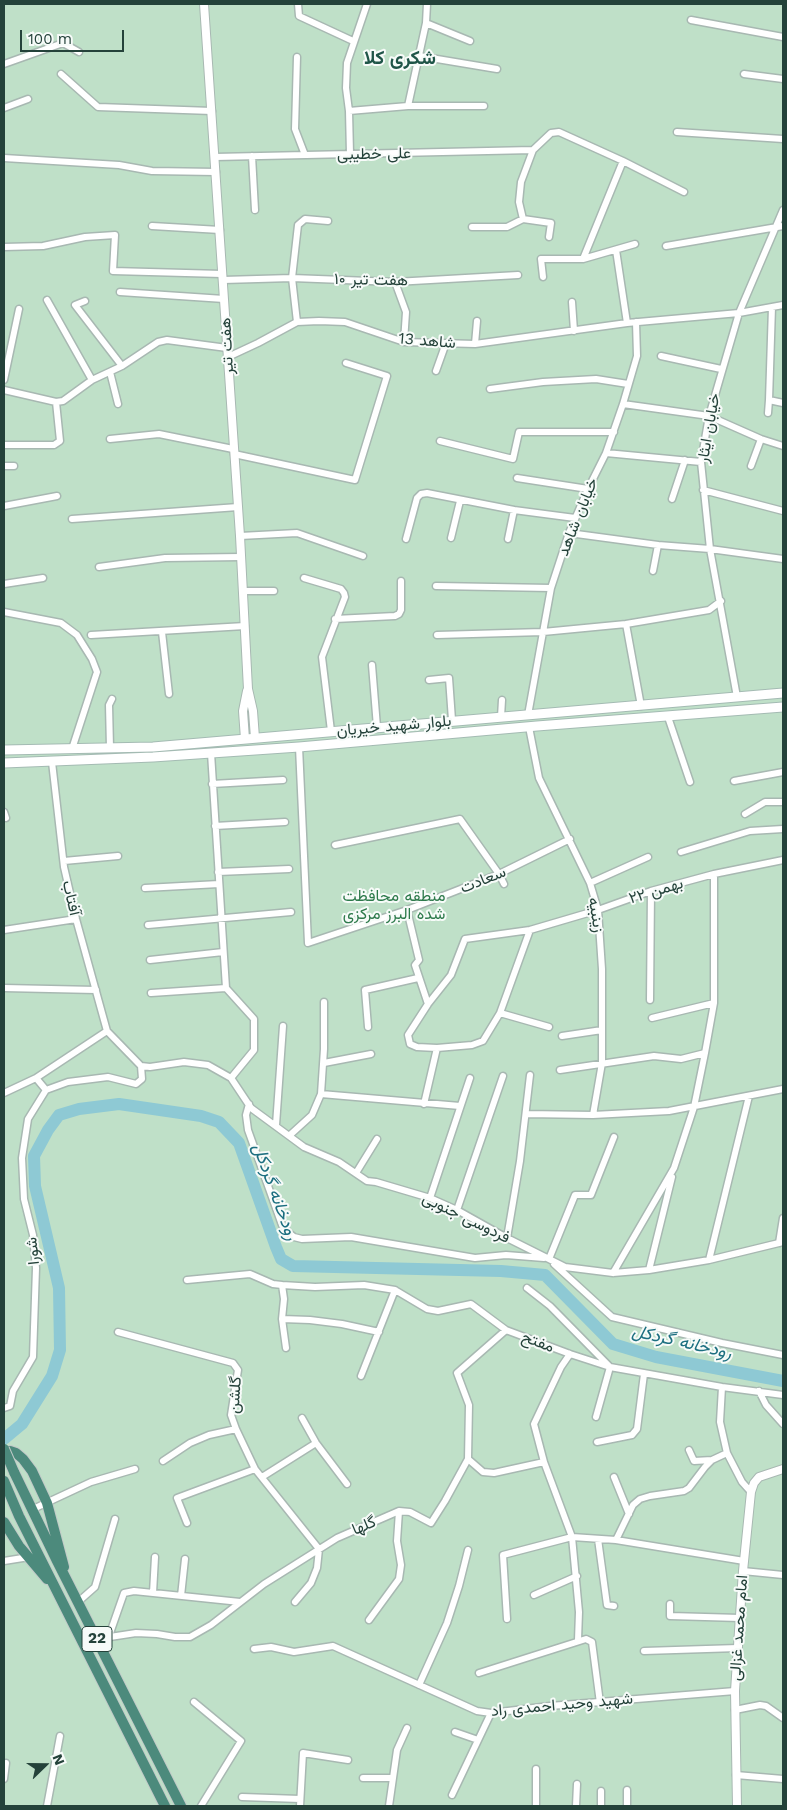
<!DOCTYPE html>
<html>
<head>
<meta charset="utf-8">
<style>
	body { margin:0 }
	#map { position:relative; width:787px; height:1810px; overflow:hidden; background:#e6efeb; font-family:"Work Sans",sans-serif }
	canvas { display:block }
	.frame { position:absolute; inset:0; border:5px solid #24423a; pointer-events:none }
	.north { position:absolute; left:20px; top:1740px; width:50px; height:50px; -webkit-text-stroke:4px #f7fbf9; paint-order:stroke; rotate:68deg; font-size:14px; font-weight:700; line-height:20px; text-align:center; color:#24423a }
	.north::after { content:''; display:block; margin:auto; width:18px; height:22px; background:#24423a; clip-path:polygon(50% 0,100% 100%,50% 72%,0 100%) }
	.scale { position:absolute; left:20px; top:30px; width:104px; height:22px; box-sizing:border-box; border:2px solid #24423a; border-top:0; padding-left:6px; font-size:15px; line-height:18px; white-space:nowrap; color:#24423a; -webkit-text-stroke:4px #f7fbf9; paint-order:stroke }
</style>
</head>
<body>
<div id="map">
<canvas width="787" height="1810"></canvas>
<div class="frame"></div>
<div class="north">N</div>
<div class="scale">100 m</div>
</div>
<script>
const ctx = document.querySelector('canvas').getContext('2d');
ctx.lineJoin = 'round';
function paint(path, color) { ctx.fillStyle = color; ctx.fill(path, 'evenodd'); }
const toPath = rows => new Path2D(rows.map(r => 'M' + r).join(''));
function stroke(path, color, width, dash) { ctx.strokeStyle = color; ctx.lineWidth = width; ctx.lineCap = dash ? 'butt' : 'round'; ctx.setLineDash(dash || []); ctx.stroke(path); }
function label(font, color, halo, rows, align = 'center') {
  ctx.font = font + ' "Work Sans",Vazirmatn,sans-serif'; ctx.lineWidth = 4; ctx.setLineDash([]); ctx.textBaseline = 'middle'; ctx.strokeStyle = halo; ctx.fillStyle = color; for (const [text, x, y, turn = 0] of rows) {
    ctx.save(); ctx.translate(x, y); ctx.rotate((+turn || 0) * Math.PI / 180); ctx.textAlign = isNaN(turn) ? turn : align; if (halo) ctx.strokeText(text, 0, 0); ctx.fillText(text, 0, 0); ctx.restore();
  }
}
paint(toPath([
	[4,4,783,4,783,1806,4,1806]
]), '#bfe0c8');
stroke(toPath([
	[4,1439,22,1424,52,1376,60,1350,59,1288,35,1186,34,1156,48,1130,59,1115,79,1109,119,1104,201,1116,219,1122,239,1143,276,1247,281,1259,293,1266,501,1271,545,1275,613,1344,656,1357,783,1381]
]), '#8ec9d4', 12);
const minor = toPath([
	[298,4,299,16,353,41],
	[691,20,783,37],
	[426,23,470,41],
	[419,56,497,69],
	[297,57,295,129,305,155],
	[4,64,63,43,79,52],
	[61,74,98,107,212,111],
	[744,74,783,79],
	[408,106,426,23,427,4],
	[4,108,28,99],
	[349,111,408,106,484,106],
	[677,132,783,139],
	[350,154,349,111,346,88,347,63,367,4],
	[252,156,255,210],
	[215,157,533,150],
	[4,158,119,165,152,171,216,172],
	[523,219,551,223,549,237],
	[152,226,220,230],
	[472,227,507,227,523,219,519,202,521,182,533,150,551,133,559,132,623,161,684,192],
	[666,246,783,226],
	[4,247,43,246,85,237,115,235,113,271,222,274],
	[616,250,627,323],
	[583,259,623,161],
	[543,277,541,259,583,259,635,244],
	[223,280,292,278,395,282,518,275],
	[395,282,406,312,404,342],
	[120,292,224,299],
	[47,300,92,380],
	[85,301,75,305,122,366],
	[572,302,574,331],
	[772,307,769,400,783,403],
	[297,322,292,278,298,225,305,219,328,221],
	[475,344,477,321],
	[661,356,721,369],
	[228,357,258,343,297,322,319,321,345,322,404,342,475,344,627,323,739,313,783,305],
	[436,371,446,343],
	[110,372,118,404],
	[4,380,19,309],
	[490,389,543,382,596,379,628,384],
	[4,390,56,402,63,401,92,380,122,366,158,342,167,340,227,348],
	[623,404,709,416,761,439,783,446],
	[768,413,769,400],
	[110,439,159,434,233,449],
	[440,441,513,459,519,432,614,432],
	[4,445,54,445,60,441,56,402],
	[606,453,701,462],
	[234,454,355,480,387,376,346,363],
	[4,466,14,466],
	[751,466,761,439],
	[517,478,588,489],
	[703,490,783,511],
	[672,499,685,460],
	[4,506,57,496],
	[72,519,238,507],
	[569,533,658,545,710,549,783,559],
	[240,536,297,533,363,556],
	[451,538,460,501],
	[406,539,417,498,421,494,427,493,514,510,575,518],
	[508,539,514,510],
	[99,567,165,558,241,557],
	[653,571,658,545],
	[304,578,341,589,344,593,345,597,322,657,331,731],
	[4,584,43,578],
	[436,586,551,588],
	[243,591,274,591],
	[4,612,61,623,77,635,92,659,97,672,72,749],
	[335,619,395,616,399,614,401,610,401,581],
	[626,624,641,706],
	[162,632,169,694],
	[91,635,245,626],
	[437,635,543,632,626,624,709,610,721,601],
	[372,665,377,727],
	[429,680,449,678,452,720],
	[737,697,710,549,701,462,709,416,739,313,783,210],
	[528,715,551,588,569,533,588,489,606,453,623,404,637,356,636,322],
	[501,717,502,700],
	[668,717,690,782],
	[529,727,539,778,590,883,598,910,602,969,602,1063,593,1115],
	[299,747,308,943,407,910,499,874,570,839],
	[110,748,109,705,112,699],
	[211,753,226,988],
	[52,762,64,867,76,919,107,1031,141,1066,150,1067,184,1062,208,1065,231,1078,251,1108,304,1147,339,1162,367,1181,376,1182,430,1198,457,1210,507,1238,565,1267,613,1273,649,1270,709,1260,783,1242],
	[734,781,783,772],
	[212,784,283,780],
	[4,812,6,818],
	[745,814,765,802,783,802],
	[215,826,285,822],
	[335,845,460,819,499,874,504,884],
	[681,852,750,831,783,829],
	[64,861,118,856],
	[218,872,289,869],
	[590,883,648,857],
	[145,888,219,884],
	[407,910,419,960,415,965,428,1004],
	[148,925,291,912],
	[4,930,76,919],
	[530,930,500,1013,483,1041,472,1045,437,1048,417,1047,410,1044,408,1035,428,1004,451,975,465,939,530,930,598,910,651,891,714,874,783,860],
	[150,960,223,952],
	[4,988,96,990],
	[226,988,254,1019,254,1050,231,1078],
	[151,993,226,988],
	[650,1000,651,891],
	[500,1013,549,1027],
	[652,1018,714,1003],
	[368,1027,365,990,418,978],
	[562,1036,602,1030],
	[324,1063,371,1054],
	[560,1070,654,1056,681,1059,705,1053],
	[36,1078,46,1090,68,1082,108,1077,136,1084,142,1079,141,1066],
	[4,1093,36,1078,107,1031],
	[321,1094,460,1106],
	[249,1104,246,1115,248,1130,282,1225,289,1233,294,1237,302,1239,351,1237,475,1258,506,1255,544,1258],
	[424,1104,437,1048],
	[526,1114,593,1115,669,1111,783,1089],
	[276,1125,283,1026],
	[290,1135,312,1115,321,1094,324,1049,324,1002],
	[356,1173,377,1139],
	[430,1198,470,1078],
	[457,1210,503,1076],
	[507,1238,520,1161,530,1075],
	[779,1243,783,1218],
	[549,1259,575,1195,591,1195,614,1137],
	[709,1260,749,1096],
	[554,1264,612,1317,722,1343,783,1355],
	[649,1270,672,1177],
	[613,1273,674,1168,694,1107,705,1053,714,1003,714,874],
	[187,1280,250,1274,273,1284,282,1285,284,1299,282,1319],
	[282,1285,315,1287,364,1285,395,1290],
	[527,1288,550,1306,610,1367,596,1417],
	[118,1332,233,1363,238,1370,231,1415,236,1429,255,1469,319,1549,317,1568,311,1583,295,1602],
	[286,1348,282,1319,310,1320,342,1324,379,1332],
	[570,1354,561,1367,534,1424,544,1462,572,1537,579,1612,578,1640],
	[361,1376,395,1290,427,1309,438,1311,471,1304,506,1330,570,1354,610,1367,722,1387,783,1395],
	[722,1387,720,1422,727,1453,742,1482,751,1492],
	[759,1391,766,1405,783,1424],
	[4,1408,10,1406,13,1391,33,1357,36,1268,33,1235,24,1199,22,1158,28,1119,46,1090],
	[302,1418,316,1443,347,1484],
	[597,1442,632,1435,637,1429,644,1374],
	[689,1450,694,1461,712,1460],
	[468,1459,483,1472,494,1473,544,1462],
	[163,1461,190,1443,209,1435,236,1429],
	[262,1477,316,1443],
	[614,1477,629,1514],
	[31,1510,91,1482,135,1469],
	[187,1523,177,1498,255,1469],
	[598,1539,607,1605,614,1606],
	[616,1540,633,1505,640,1499,650,1496,684,1491,689,1488,705,1467,712,1460,727,1453],
	[4,1561,29,1557],
	[743,1571,783,1575],
	[153,1593,155,1557],
	[534,1595,577,1576],
	[181,1596,185,1559],
	[78,1602,95,1587,115,1519],
	[670,1604,670,1616,740,1618],
	[507,1619,503,1555,572,1537,616,1540,744,1561],
	[369,1620,399,1579,401,1565,397,1541,399,1511],
	[109,1636,124,1593,134,1591,240,1602],
	[97,1639,136,1633,157,1634,175,1637,190,1637,211,1625,264,1584,337,1538,399,1511,410,1512,431,1523,445,1501,468,1459,469,1405,457,1373,506,1330],
	[254,1649,271,1647,294,1652,333,1646,477,1711,491,1713,550,1706,735,1691],
	[644,1651,738,1648],
	[479,1673,586,1639,592,1642,600,1703],
	[419,1685,447,1623,459,1586,468,1550],
	[194,1702,241,1741,201,1806],
	[735,1710,760,1705,766,1706,783,1718],
	[455,1732,478,1740],
	[536,1769,536,1806],
	[736,1775,783,1779],
	[363,1778,393,1778],
	[4,1779,6,1763],
	[627,1790,627,1806],
	[601,1791,601,1806],
	[452,1795,491,1713],
	[242,1797,300,1799],
	[47,1806,60,1736],
	[300,1806,303,1753,348,1760],
	[389,1806,397,1750,407,1728],
	[576,1806,577,1784]
]);
const tertiary = toPath([
	[204,4,240,536,248,689,253,711,255,738],
	[245,739,243,711,247,691],
	[737,1806,735,1691,743,1571,751,1492,754,1483,759,1477,783,1469]
]);
const secondary = toPath([
	[4,750,153,747,783,693],
	[4,763,153,757,299,747,537,726,783,707]
]);
const trunk = toPath([
	[4,1454,10,1451,16,1453,23,1459,32,1471,47,1503,64,1567],
	[14,1472,57,1561,181,1806],
	[4,1481,19,1516,165,1806],
	[4,1522,19,1546,47,1579]
]);
stroke(minor, '#a8b8b2', 9);
stroke(tertiary, '#a8b8b2', 10);
stroke(secondary, '#a4bbb3', 11);
stroke(trunk, '#c2cac8', 12);
stroke(minor, '#fff', 6);
stroke(tertiary, '#fff', 8);
stroke(secondary, '#fff', 9);
stroke(trunk, '#4c8a7c', 10);
const trunkBridge = toPath([
	[4,1449,14,1472]
]);
stroke(trunkBridge, '#c2cac8', 12, []);
stroke(trunkBridge, '#4c8a7c', 10);
for (const [x, y, w] of [
	[97,1639,30]
]) { const box = new Path2D(); box.roundRect(x - w / 2, y - 12.5, w, 25, 4); ctx.fillStyle = '#f7fbf9'; ctx.fill(box); stroke(box, '#24423a', 1); }
label('bold 15px', '#24423a', null, [
	["22",97,1639]
]);
label('16px', '#24423a', '#f7fbf9', [
	["علی خطیبی",374,154,-1],
	["هفت تیر ۱۰",371,280,1],
	["شاهد 13",427,341,5],
	["هفت تیر",227,346,-93],
	["خیابان ایثار",709,428,-80],
	["خیابان شاهد",578,517,-68],
	["بلوار شهید خیریان",394,726,-5],
	["سعادت",483,880,-22],
	["۲۲ بهمن",656,891,-17],
	["آفتاب",71,898,77],
	["زینبیه",596,915,81],
	["فردوسی جنوبی",466,1218,26],
	["شورا",33,1251,-96],
	["مفتح",538,1342,21],
	["گلشن",235,1395,-86],
	["گلها",364,1526,-23],
	["امام محمد غزالی",739,1628,-86],
	["شهید وحید احمدی راد",562,1705,-5]
]);
label('16px', '#2d7a4b', '#f7fbf9', [
	["منطقه محافظت",394,896],
	["شده البرز مرکزی",394,914]
]);
label('italic 18px', '#1c6f80', '#f7fbf9', [
	["رودخانه گردکل",275,1192,70],
	["رودخانه گردکل",682,1342,13]
]);
label('bold 19px', '#1f5548', '#f7fbf9', [
	["شکری کلا",400,58]
]);
</script>
</body>
</html>
